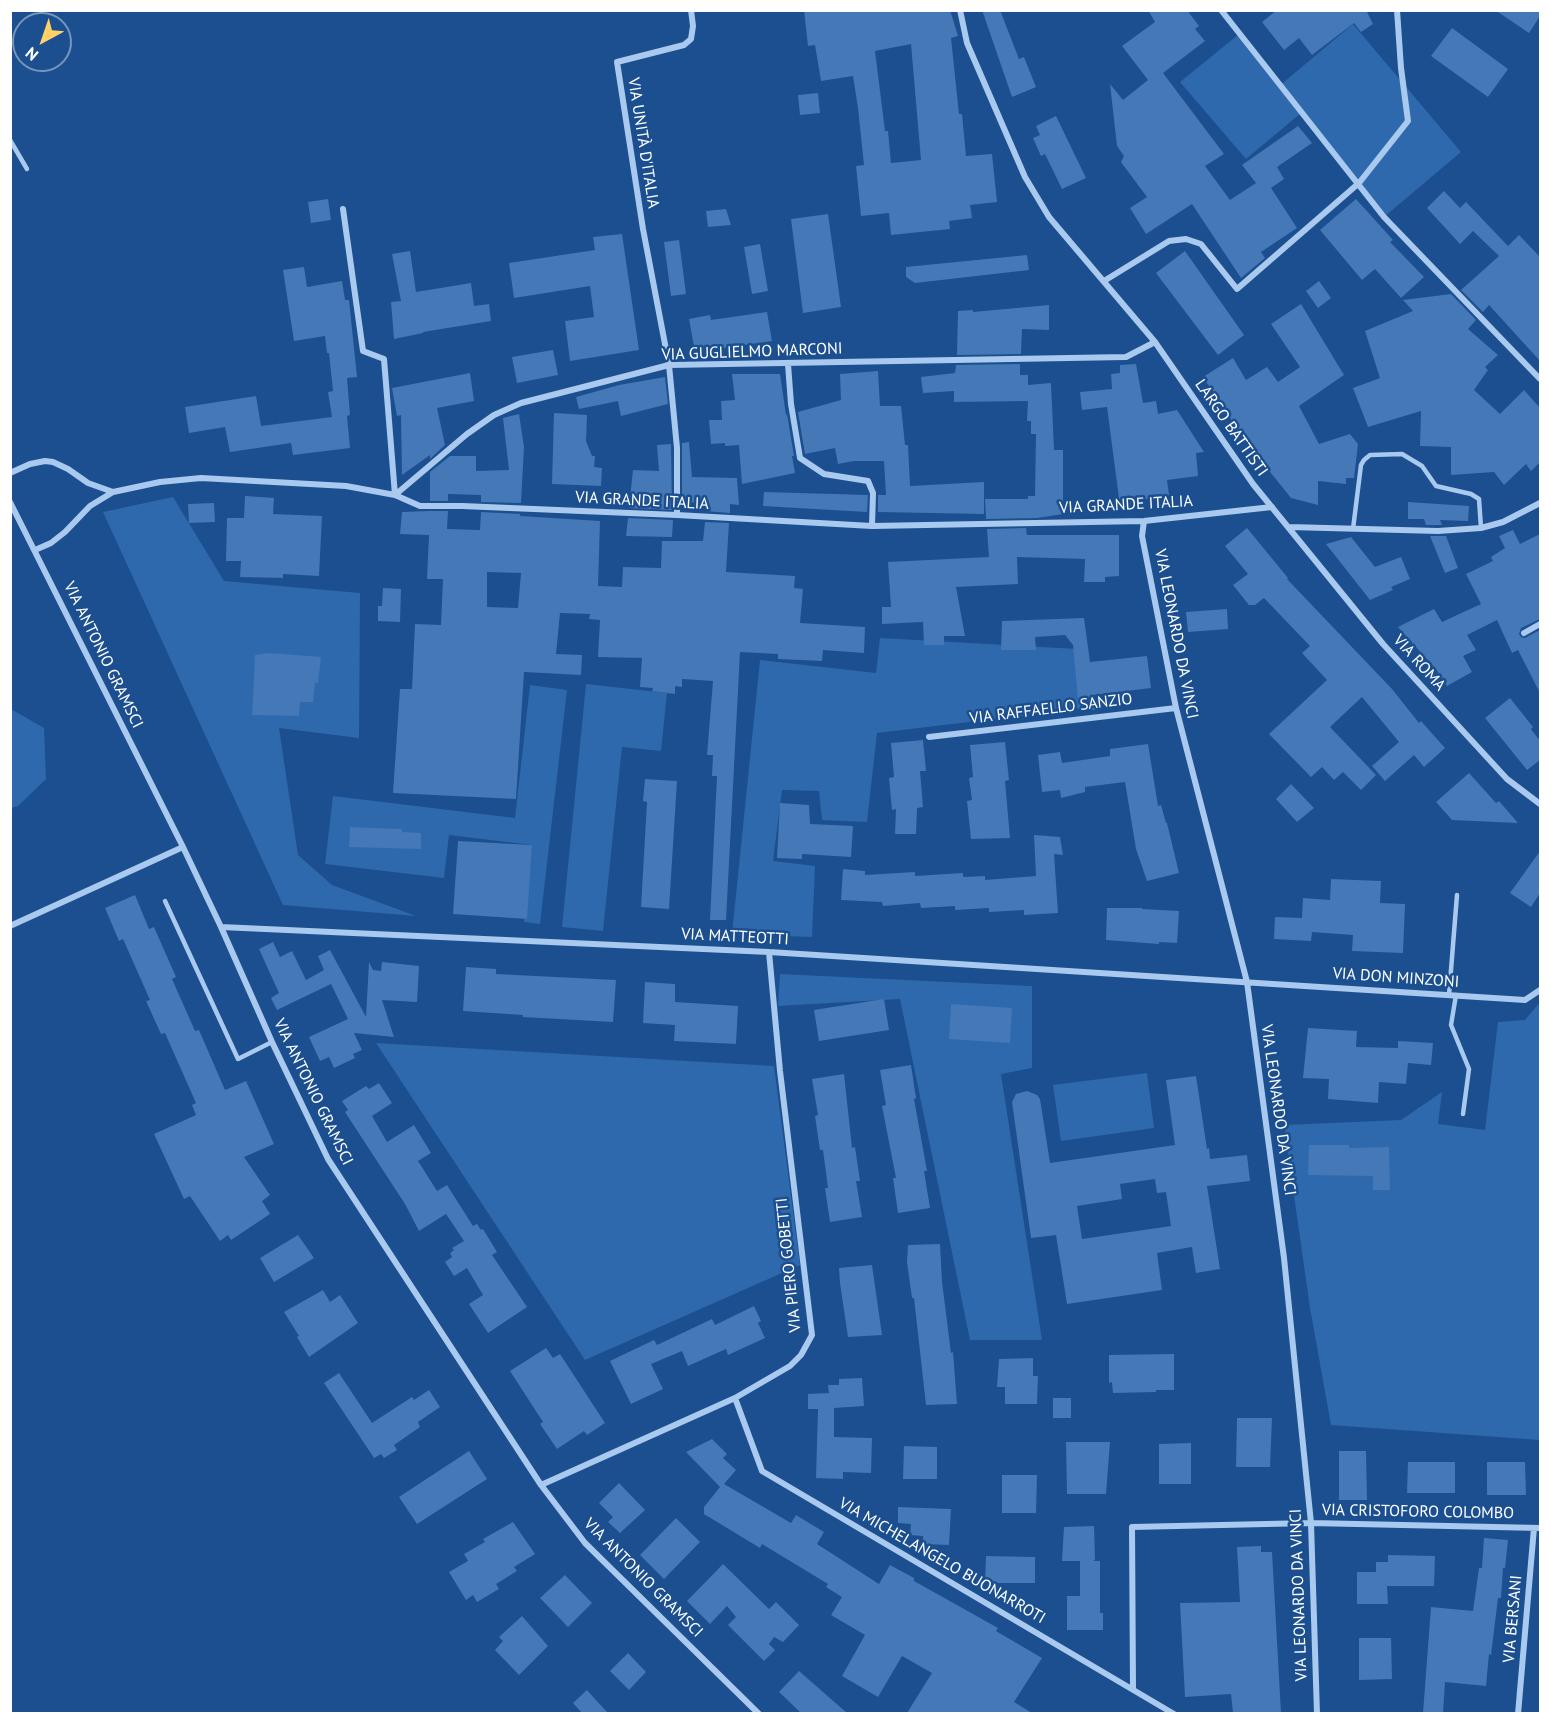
<!DOCTYPE html>
<html>
<head>
<meta charset="utf-8">
<style>
	body { margin:0 }
	#map { position:relative; width:1551px; height:1724px; overflow:hidden; background:#1b4f8f; font-family:"PT Sans",sans-serif }
	canvas { display:block }
	.frame { position:absolute; inset:0; border:12px solid #fff; pointer-events:none }
	.north { position:absolute; left:12px; top:12px; width:60px; height:60px; box-sizing:border-box; background:#1b4f8f; border:2px solid #7695bc; border-radius:50%; rotate:220deg; font-size:16px; font-weight:700; line-height:24px; text-align:center; color:#fff }
	.north::after { content:''; display:block; margin:auto; width:21px; height:27px; background:#ffd166; clip-path:polygon(50% 0,100% 100%,50% 72%,0 100%) }
</style>
</head>
<body>
<div id="map">
<canvas width="1551" height="1724"></canvas>
<div class="frame"></div>
<div class="north">N</div>
</div>
<script>
const ctx = document.querySelector('canvas').getContext('2d');
ctx.lineJoin = 'round';
function paint(path, color) { ctx.fillStyle = color; ctx.fill(path, 'evenodd'); }
const toPath = rows => new Path2D(rows.map(r => 'M' + r).join(''));
function stroke(path, color, width, dash) { ctx.strokeStyle = color; ctx.lineWidth = width; ctx.lineCap = dash ? 'butt' : 'round'; ctx.setLineDash(dash || []); ctx.stroke(path); }
function label(font, color, halo, rows, align = 'center') {
  ctx.font = font + ' "PT Sans",sans-serif'; ctx.lineWidth = 5; ctx.setLineDash([]); ctx.textBaseline = 'middle'; ctx.strokeStyle = halo; ctx.fillStyle = color; for (const [text, x, y, turn = 0] of rows) {
    ctx.save(); ctx.translate(x, y); ctx.rotate((+turn || 0) * Math.PI / 180); ctx.textAlign = isNaN(turn) ? turn : align; if (halo) ctx.strokeText(text, 0, 0); ctx.fillText(text, 0, 0); ctx.restore();
  }
}
paint(toPath([
	[1353,24,1461,152,1384,217,1301,113,1246,159,1180,82,1239,34,1278,87],
	[173,497,224,581,360,593,359,738,279,728,298,855,332,885,416,916,283,905,103,512],
	[880,638,1077,649,1086,708,877,733,867,822,822,820,819,791,782,790,773,861,815,866,812,937,732,934,760,660,876,673],
	[586,684,667,693,661,751,622,747,603,931,562,927],
	[530,685,567,690,540,924,524,922,532,845,449,835,444,878,325,864,333,796,515,818],
	[11,709,44,728,46,779,18,806,11,808],
	[780,974,1032,986,1032,1068,1001,1074,1042,1340,970,1340,900,999,778,1006],
	[1540,1002,1540,1440,1331,1425,1310,1308,1284,1125,1401,1120,1442,1092,1438,1124,1485,1130,1498,1022,1525,1020],
	[376,1043,774,1066,800,1265,585,1360],
	[1147,1073,1154,1128,1061,1141,1053,1085]
]), '#2e69ad');
paint(toPath([
	[804,10,950,10,958,36,951,38,959,114,962,114,966,156,992,154,997,202,970,205,972,218,949,221,950,229,891,235,889,213,861,216,856,166,864,165,858,108,853,76,821,81,815,45,808,46],
	[911,44,921,160,891,163,888,131,885,131,875,51],
	[982,10,1000,10,1019,59,1024,57,1036,87,1012,97],
	[1148,10,1187,10,1199,26,1195,29,1205,41,1163,73,1224,154,1205,166,1230,200,1256,183,1242,165,1298,126,1312,143,1277,167,1284,179,1271,188,1297,228,1261,252,1265,258,1241,278,1192,204,1146,234,1130,208,1147,197,1121,162,1124,156,1117,146,1110,84,1123,100,1148,80,1122,46,1155,22],
	[1277,10,1369,10,1367,12,1373,24,1361,32,1354,23,1312,55,1299,38,1284,50,1262,22],
	[1495,10,1540,10,1540,16,1529,33],
	[1452,28,1508,69,1488,97,1431,56],
	[818,93,820,113,800,115,798,95],
	[1056,116,1086,178,1062,189,1045,154,1041,156,1033,138,1040,135,1036,126],
	[1444,191,1460,208,1466,202,1508,246,1519,235,1540,257,1540,361,1489,305,1483,312,1461,290,1499,256,1473,231,1460,244,1427,208],
	[328,199,331,220,311,223,308,202],
	[1356,199,1393,240,1390,242,1424,277,1401,298,1375,269,1362,280,1320,230],
	[726,209,731,225,708,227,706,211],
	[828,214,841,307,803,313,791,219],
	[622,234,639,350,570,361,565,321,594,317,590,286,514,298,509,263,595,250,593,237],
	[679,240,686,294,671,296,664,242],
	[760,244,768,291,752,294,744,247],
	[410,251,416,292,471,283,474,306,489,304,491,321,423,332,423,333,394,339,391,302,401,301,392,254],
	[1185,251,1244,335,1218,355,1156,273],
	[1027,255,1029,270,915,283,906,277,906,267],
	[304,267,307,287,342,281,345,300,349,300,357,377,347,378,350,415,347,416,350,448,293,455,291,443,230,452,225,427,189,433,185,407,256,396,261,426,332,417,328,392,333,391,329,353,327,353,325,336,294,341,283,270],
	[1319,281,1331,298,1318,308,1306,291],
	[1451,294,1476,320,1468,329,1498,355,1485,367,1488,370,1474,390,1500,414,1524,390,1540,408,1540,462,1531,471,1526,464,1504,485,1494,472,1451,475,1451,447,1420,446,1421,411,1368,427,1353,388,1380,378,1365,331,1413,311,1403,300],
	[1301,304,1344,375,1299,406,1319,444,1350,434,1358,444,1354,478,1346,478,1346,484,1318,481,1318,505,1291,498,1246,442,1203,377,1233,358,1246,380,1267,367,1278,382,1300,367,1271,324],
	[1049,305,1049,330,1022,329,1021,354,957,355,958,311,973,310,973,312],
	[767,312,772,341,695,352,689,319,710,315,711,320],
	[553,350,558,375,517,383,512,357],
	[1020,364,1020,375,1028,375,1028,385,1051,383,1054,450,1063,450,1063,514,1037,518,986,519,985,499,1028,499,1028,496,1035,496,1036,434,1031,434,1031,421,1027,421,1028,401,954,402,954,391,923,393,921,377,955,373,956,365],
	[1136,364,1143,403,1156,401,1158,414,1177,410,1204,452,1196,453,1198,476,1167,480,1169,495,1136,501,1136,504,1120,506,1107,407,1082,410,1080,392,1112,389,1111,374,1120,373,1120,365],
	[878,371,880,406,901,406,905,445,908,445,910,486,984,482,984,514,878,512,878,495,886,495,884,461,854,461,838,464,835,448,805,454,798,412,841,400,840,374],
	[470,373,474,401,437,408,445,445,430,459,430,455,402,475,401,415,397,416,392,388],
	[732,374,780,374,786,415,787,414,794,456,792,456,795,473,742,484,739,445,725,446,725,443,711,444,709,420,722,420,721,401,735,400],
	[665,377,668,404,621,416,618,401,579,409,576,397,619,385],
	[554,413,587,415,586,441,592,456,595,456,594,467,602,468,601,486,552,484],
	[519,414,524,447,521,503,481,502,481,495,448,494,448,501,430,501,430,472,450,456,476,456,476,471,509,470,503,418],
	[689,442,692,477,737,478,739,505,730,504,730,513,705,511,706,503,682,502,682,443],
	[671,444,672,510,629,508,633,470,659,471,657,445],
	[764,492,868,495,867,512,763,506],
	[245,496,274,498,273,514,322,516,319,576,283,574,283,578,240,577,241,561,226,561,227,518,244,518],
	[1408,502,1469,506,1468,521,1440,520,1442,525,1426,525,1424,519,1408,519],
	[214,503,215,522,189,523,188,504],
	[430,511,448,511,447,529,480,530,481,512,520,514,520,516,600,521,598,586,622,587,623,567,661,568,662,541,703,541,705,522,729,523,726,572,795,576,794,588,803,589,800,623,865,627,864,653,823,650,822,661,778,659,778,654,740,652,726,920,710,920,717,776,712,776,713,755,707,755,713,681,682,679,682,687,675,686,675,694,652,691,653,688,640,687,642,658,598,657,600,620,589,619,590,614,560,613,556,654,582,655,581,675,524,672,516,799,393,793,400,689,412,689,415,624,441,625,443,579,427,579,429,535,400,534,402,512],
	[487,572,521,573,518,608,487,607],
	[628,518,673,520,672,537,626,536],
	[1026,528,1027,535,1119,535,1119,576,1105,577,1105,582,1084,582,1085,559,1017,557,1018,584,956,587,965,636,944,636,944,645,924,645,923,622,882,624,882,607,891,607,888,562,989,557,987,529],
	[1247,528,1288,578,1287,579,1392,689,1419,723,1421,721,1445,748,1424,767,1414,755,1385,781,1372,766,1399,742,1362,697,1330,727,1376,775,1361,790,1343,772,1334,780,1322,767,1311,777,1269,734,1327,680,1302,653,1310,646,1264,598,1255,605,1249,605,1233,585,1248,574,1225,546],
	[1513,530,1520,544,1540,534,1540,619,1521,628,1519,634,1521,637,1525,638,1540,630,1540,693,1518,650,1512,653,1497,620,1467,635,1476,650,1463,656,1472,672,1447,686,1436,669,1398,627,1434,609,1442,622,1481,604,1466,574,1493,561,1491,557,1505,548,1499,536],
	[1430,536,1446,536,1458,568,1445,573],
	[1351,537,1375,567,1401,557,1410,579,1391,587,1393,590,1370,600,1326,544],
	[383,588,401,589,400,622,378,621,378,606,382,606],
	[1227,609,1228,629,1188,632,1186,612],
	[1084,618,1090,662,1147,656,1151,688,1093,695,1096,710,1079,711,1073,645,1065,635,1035,637,1036,650,1001,650,1002,621],
	[269,653,321,657,318,683,315,683,313,702,300,702,299,716,252,715,255,655],
	[1510,698,1533,727,1531,729,1540,741,1540,760,1527,770,1485,718],
	[923,740,926,771,920,771,923,807,917,808,916,834,895,834,896,809,892,810,889,778,894,777,891,743],
	[1005,742,1009,780,1005,781,1010,838,971,839,967,801,972,800,969,778,973,777,970,745],
	[1148,744,1158,806,1161,805,1166,823,1167,823,1179,873,1147,881,1136,849,1125,782,1085,787,1085,792,1061,798,1060,790,1042,792,1038,755,1060,752,1062,763,1110,756,1110,749],
	[1469,773,1496,803,1499,801,1518,823,1452,820,1436,802],
	[645,779,677,781,669,909,641,907,647,802,643,801],
	[1291,784,1314,808,1297,822,1276,799],
	[780,803,809,805,810,824,853,826,851,857,802,854,802,859,777,858],
	[350,827,402,829,402,832,421,833,421,849,349,847],
	[1034,835,1060,837,1063,855,1054,854,1058,913,1024,915,1024,910,989,912,989,908,955,910,955,906,921,908,920,903,883,906,882,902,841,900,843,869,865,871,865,875,915,872,915,876,963,873,963,877,985,876,985,880,1036,876],
	[458,841,532,845,527,919,453,914],
	[1540,851,1540,893,1531,907,1510,893],
	[1331,879,1381,881,1380,903,1405,904,1403,953,1352,951,1353,935,1312,932,1311,941,1274,939,1275,917,1302,918,1303,898,1330,900],
	[135,895,149,929,154,927,176,977,172,979,195,1031,199,1030,225,1090,246,1081,274,1144,244,1157,270,1195,262,1201,270,1214,231,1240,228,1235,220,1241,190,1196,184,1199,154,1134,196,1115,192,1105,196,1103,165,1033,161,1034,146,1001,150,1000,123,939,119,941,105,908],
	[1107,908,1142,908,1142,909,1179,911,1177,943,1159,942,1159,944,1106,940],
	[273,942,280,957,292,951,306,980,324,970,318,956,330,950,366,1017,369,962,373,970,381,971,382,962,419,966,417,1002,382,1000,394,1037,354,1033,362,1050,353,1054,355,1058,334,1068,329,1057,320,1061,309,1037,348,1019,331,984,277,1010,271,998,279,993,259,949],
	[466,967,496,969,496,974,616,980,613,1022,523,1017,523,1015,463,1011],
	[645,982,675,984,675,1002,738,1006,736,1044,674,1041,675,1025,643,1023],
	[884,999,889,1030,819,1041,814,1010],
	[951,1004,1012,1008,1010,1043,949,1039],
	[1308,1028,1357,1031,1356,1047,1398,1048,1398,1041,1433,1043,1431,1065,1408,1063,1406,1084,1379,1082,1378,1103,1328,1099,1329,1079,1303,1078],
	[911,1065,916,1098,914,1099,927,1171,924,1171,930,1208,898,1213,893,1178,896,1178,882,1106,886,1105,880,1070],
	[844,1074,852,1148,855,1147,860,1181,856,1181,862,1217,830,1222,825,1188,828,1188,823,1150,820,1150,815,1116,818,1115,812,1079],
	[1196,1076,1207,1149,1209,1148,1210,1159,1247,1155,1250,1181,1207,1186,1220,1269,1196,1273,1192,1247,1157,1253,1162,1290,1067,1304,1056,1235,1031,1238,1012,1102,1016,1094,1027,1091,1037,1095,1040,1099,1050,1163,1175,1145,1166,1080],
	[1155,1179,1157,1193,1166,1192,1171,1226,1082,1239,1077,1206,1122,1199,1120,1184],
	[379,1083,392,1103,372,1116,387,1142,414,1125,431,1153,418,1161,437,1191,447,1185,473,1226,477,1224,481,1230,483,1229,497,1252,492,1255,527,1307,488,1333,469,1304,483,1295,467,1268,454,1276,445,1262,452,1257,450,1253,454,1250,452,1248,464,1241,446,1214,419,1231,405,1204,345,1112,348,1110,342,1101,366,1086,369,1089],
	[1309,1145,1349,1145,1349,1148,1389,1147,1390,1190,1373,1190,1373,1176,1308,1175],
	[298,1235,314,1258,274,1282,260,1258],
	[940,1244,942,1282,951,1353,953,1352,957,1404,926,1405,914,1298,912,1298,907,1262,908,1245],
	[872,1265,882,1335,848,1337,840,1283,839,1268],
	[323,1290,330,1302,340,1295,358,1323,309,1357,297,1337,299,1336,284,1312],
	[754,1306,761,1321,758,1323,765,1338,728,1355,726,1349,688,1366,682,1351,651,1364,663,1389,631,1404,610,1361,654,1340,657,1345,712,1319,715,1325],
	[546,1348,553,1358,560,1354,605,1423,587,1435,584,1431,557,1449,540,1424,543,1422,510,1371],
	[1174,1354,1174,1390,1156,1390,1156,1392,1113,1393,1112,1382,1109,1383,1109,1355],
	[1033,1358,1033,1376,1038,1376,1037,1404,1005,1404,1005,1387,997,1387,999,1359],
	[339,1373,372,1423,412,1397,414,1400,429,1390,440,1407,418,1422,420,1427,394,1445,397,1450,384,1458,381,1454,374,1458,324,1383],
	[862,1378,864,1406,834,1408,834,1437,872,1438,871,1473,843,1472,843,1479,816,1478,818,1409,808,1409,808,1394,829,1393,828,1385,839,1385,839,1379],
	[1053,1398,1071,1398,1071,1418,1053,1418],
	[1237,1418,1272,1418,1270,1467,1236,1467],
	[712,1439,727,1454,723,1458,736,1470,724,1484,791,1523,796,1515,824,1532,817,1544,879,1584,890,1565,914,1578,914,1581,998,1628,996,1631,1042,1658,1014,1702,1032,1713,907,1713,932,1673,902,1656,878,1697,842,1676,865,1635,831,1615,842,1597,826,1587,828,1584,762,1544,760,1548,704,1514,704,1507,720,1487,686,1452],
	[1066,1442,1110,1442,1106,1494,1067,1494],
	[1191,1443,1191,1484,1159,1484,1159,1444],
	[904,1446,937,1447,937,1479,903,1479],
	[469,1451,487,1479,417,1524,399,1497],
	[1339,1451,1366,1451,1367,1500,1339,1500],
	[1408,1462,1455,1462,1455,1493,1407,1493],
	[1487,1462,1525,1462,1526,1495,1487,1495],
	[1002,1475,1037,1475,1036,1513,1002,1513],
	[619,1483,645,1510,620,1533,608,1522,613,1517,599,1503],
	[898,1507,951,1509,949,1545,923,1544,923,1536,910,1535,911,1524,898,1523],
	[676,1518,700,1542,664,1579,640,1555],
	[513,1522,535,1554,514,1567,517,1571,496,1584,499,1589,477,1602,473,1595,466,1600,449,1572,468,1561,464,1554,485,1542,483,1539],
	[1094,1526,1095,1560,1093,1561,1100,1561,1100,1613,1103,1613,1103,1630,1067,1630,1067,1596,1080,1596,1080,1561,1062,1561,1064,1527],
	[1484,1538,1508,1540,1505,1568,1503,1568,1501,1598,1498,1598,1491,1655,1489,1654,1486,1686,1445,1682,1443,1713,1423,1713,1431,1607,1473,1611,1479,1568,1482,1568],
	[1261,1546,1261,1552,1272,1552,1281,1713,1233,1713,1231,1694,1185,1697,1180,1603,1240,1602,1237,1547],
	[1388,1555,1435,1556,1434,1586,1387,1586,1388,1604,1357,1604,1357,1572,1376,1572,1376,1562,1388,1562],
	[986,1556,1035,1557,1035,1583,985,1583],
	[723,1564,769,1609,776,1602,799,1625,783,1642,774,1637,769,1644,775,1650,764,1661,728,1625,736,1617,727,1606,710,1624,687,1601],
	[565,1575,592,1603,568,1627,540,1598],
	[522,1616,548,1646,519,1675,495,1650,503,1641,499,1637],
	[1359,1638,1391,1638,1392,1679,1359,1680],
	[628,1653,646,1672,629,1690,610,1671],
	[799,1671,847,1713,801,1713,779,1692],
	[587,1690,594,1698,608,1713,582,1713,573,1703]
]), '#4478b7');
stroke(toPath([
	[10,140,27,169],
	[1353,529,1361,465,1364,460,1370,455,1402,454,1422,466,1436,486,1471,494,1479,499,1481,528],
	[165,901,238,1059,272,1042],
	[1449,995,1457,895],
	[1456,995,1451,1025,1469,1069,1463,1114]
]), '#a9c9ee', 4.5);
stroke(toPath([
	[960,10,967,43,1025,177,1049,217,1155,342,1253,484,1383,644,1507,779,1540,804],
	[1221,10,1384,217,1540,379],
	[343,209,363,351,384,359,395,495],
	[1104,281,1169,241,1186,239,1201,244,1237,289,1359,183,1408,121,1401,68,1397,10],
	[788,364,791,404,800,458,824,474,868,481,873,493,872,526],
	[10,473,30,464,45,461,53,462,68,469,88,483,113,492],
	[395,495,467,434,494,415,521,403,669,365,1126,357,1155,342],
	[10,502,183,847,221,927,272,1042,328,1159,541,1485,585,1543,759,1714],
	[677,515,677,448,669,365,643,229,617,62,684,45,691,39,693,26,691,10],
	[1144,521,1142,536,1176,708,1247,982,1284,1258,1311,1523,1317,1714],
	[1289,527,1438,531,1481,528,1503,522,1540,503],
	[35,550,51,543,65,532,90,506,113,492,160,482,201,478,346,486,395,495,420,506,462,506,677,515,872,526,1144,521,1272,507],
	[1524,633,1540,624],
	[929,737,1176,708],
	[10,926,183,847],
	[221,927,769,952,1525,1000,1540,990],
	[735,1398,762,1471,1174,1714],
	[541,1485,735,1398,790,1366,801,1355,812,1335,780,1071,769,952],
	[1133,1688,1132,1527,1311,1523,1540,1528],
	[1518,1714,1534,1528]
]), '#a9c9ee', 6);
label('16px', '#fff', '#1b4f8f', [
	["VIA UNITÀ D'ITALIA",643,143,81],
	["VIA GUGLIELMO MARCONI",752,352,-2],
	["LARGO BATTISTI",1231,428,55],
	["VIA GRANDE ITALIA",642,501,3],
	["VIA GRANDE ITALIA",1126,505,-3],
	["VIA LEONARDO DA VINCI",1176,634,79],
	["VIA ANTONIO GRAMSCI",103,655,64],
	["VIA ROMA",1419,663,48],
	["VIA RAFFAELLO SANZIO",1051,709,-7],
	["VIA MATTEOTTI",735,937,3],
	["VIA DON MINZONI",1396,978,4],
	["VIA ANTONIO GRAMSCI",313,1092,64],
	["VIA LEONARDO DA VINCI",1278,1110,82],
	["VIA PIERO GOBETTI",789,1265,-96],
	["VIA CRISTOFORO COLOMBO",1418,1512,1],
	["VIA MICHELANGELO BUONARROTI",942,1561,30],
	["VIA ANTONIO GRAMSCI",643,1578,45],
	["VIA LEONARDO DA VINCI",1299,1595,-92],
	["VIA BERSANI",1513,1619,-85]
]);
</script>
</body>
</html>
